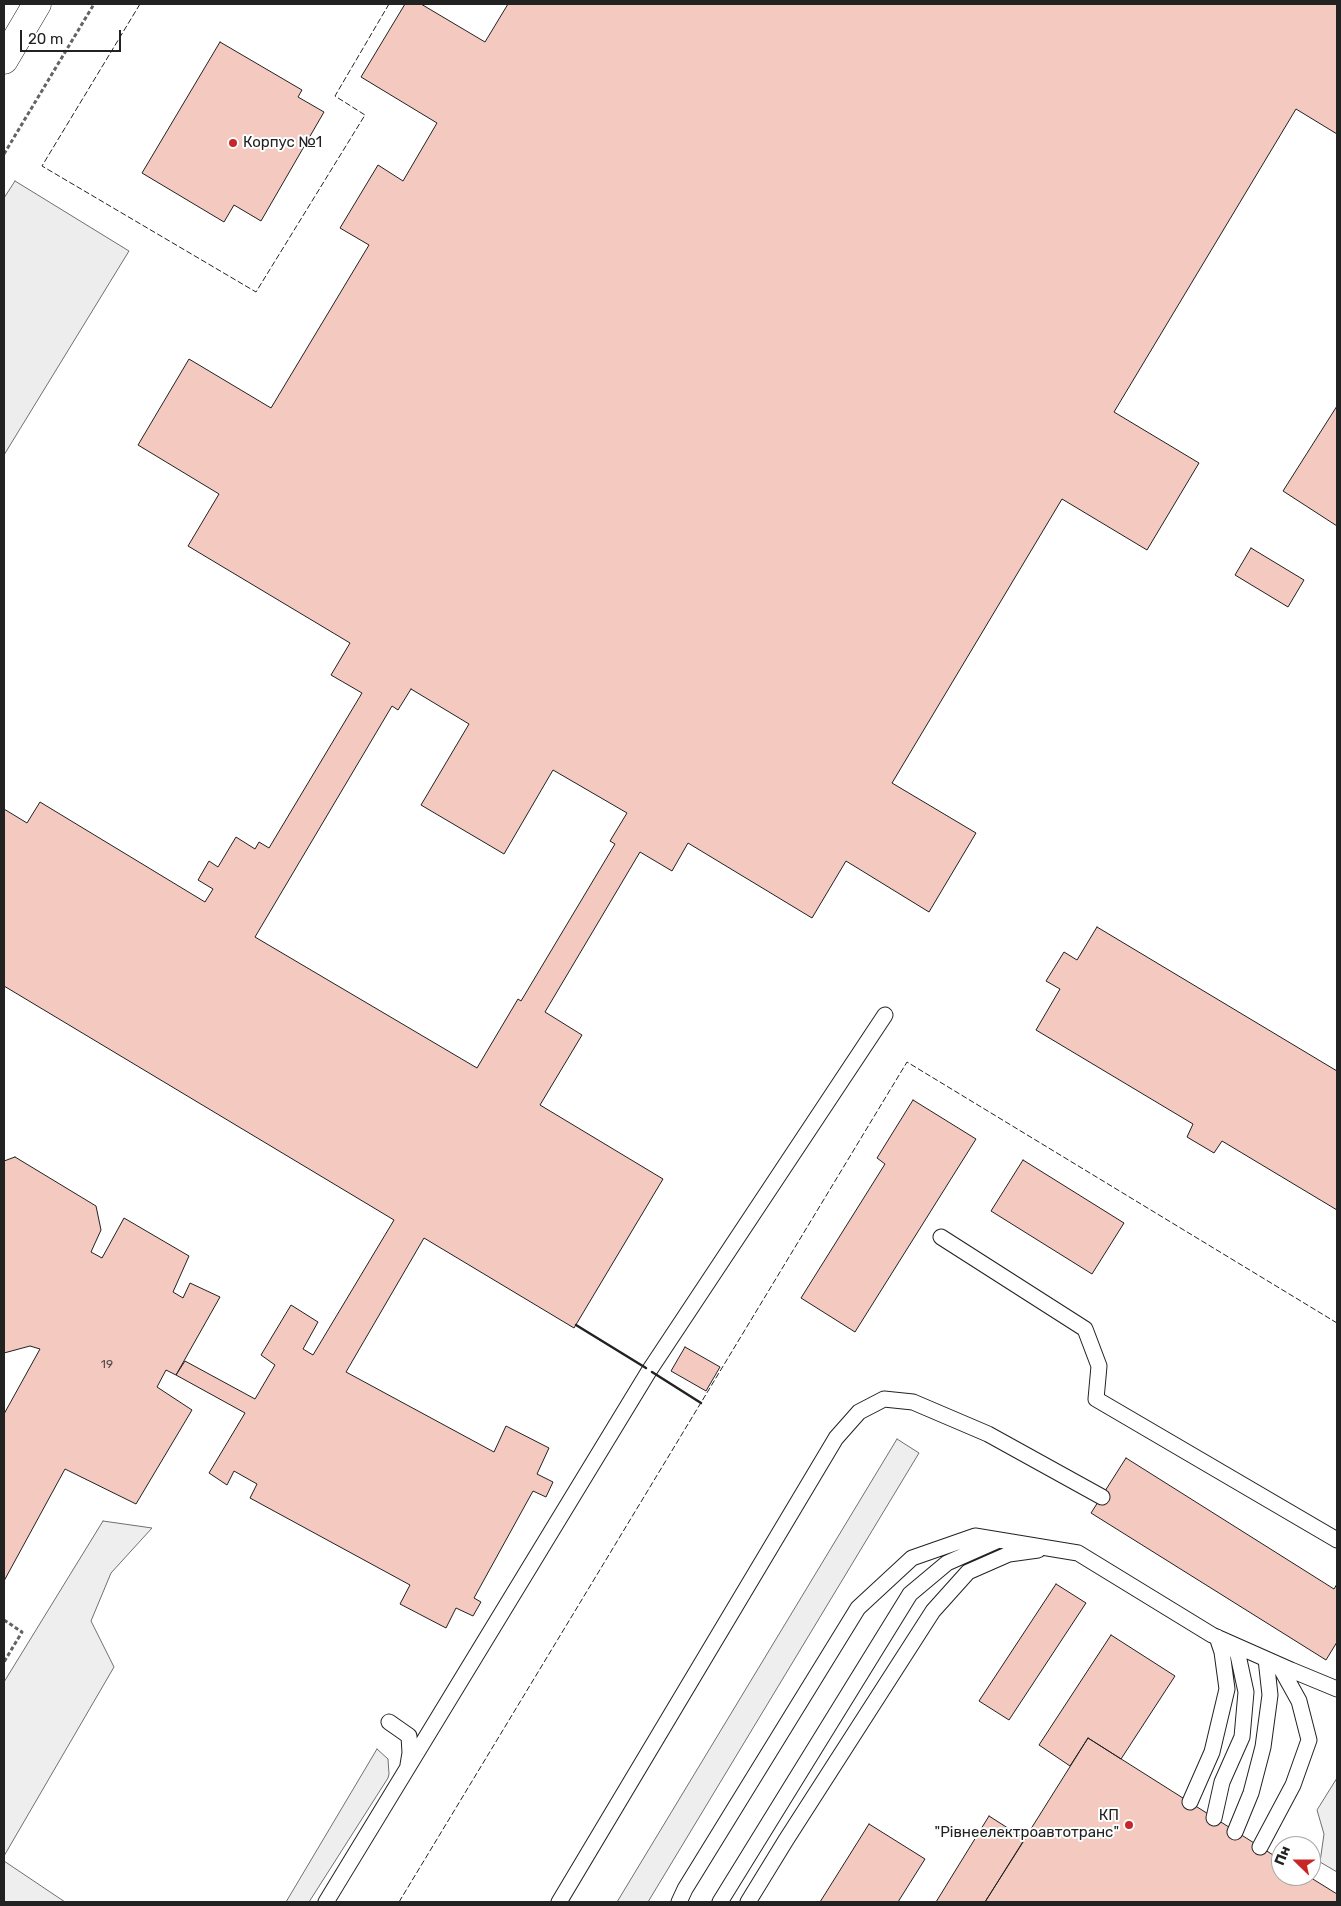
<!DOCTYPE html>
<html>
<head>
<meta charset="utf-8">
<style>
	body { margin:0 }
	#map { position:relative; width:1341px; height:1906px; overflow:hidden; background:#fff; font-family:Rubik,sans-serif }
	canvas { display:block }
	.frame { position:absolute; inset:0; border:5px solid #222; pointer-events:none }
	.north { position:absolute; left:1271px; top:1836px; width:50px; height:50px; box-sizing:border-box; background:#fff; border:1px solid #a7a7a7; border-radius:50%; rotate:292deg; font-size:14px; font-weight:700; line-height:20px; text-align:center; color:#222 }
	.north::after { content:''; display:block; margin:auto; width:18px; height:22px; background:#c62828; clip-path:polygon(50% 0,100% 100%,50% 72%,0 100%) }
	.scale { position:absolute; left:20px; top:30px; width:101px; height:22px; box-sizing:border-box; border:2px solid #222; border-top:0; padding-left:6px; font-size:15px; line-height:18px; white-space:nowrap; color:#222; -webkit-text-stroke:4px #fff; paint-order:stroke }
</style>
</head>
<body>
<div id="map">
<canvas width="1341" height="1906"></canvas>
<div class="frame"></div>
<div class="north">Пн</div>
<div class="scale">20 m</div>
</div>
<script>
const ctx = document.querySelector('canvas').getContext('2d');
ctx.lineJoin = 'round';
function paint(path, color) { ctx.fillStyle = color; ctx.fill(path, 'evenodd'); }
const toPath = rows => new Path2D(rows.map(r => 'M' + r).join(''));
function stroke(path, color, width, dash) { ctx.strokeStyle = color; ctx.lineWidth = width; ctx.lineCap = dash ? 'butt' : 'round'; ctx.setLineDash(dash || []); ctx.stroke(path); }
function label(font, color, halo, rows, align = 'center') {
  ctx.font = font + ' Rubik,sans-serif'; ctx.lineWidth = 4; ctx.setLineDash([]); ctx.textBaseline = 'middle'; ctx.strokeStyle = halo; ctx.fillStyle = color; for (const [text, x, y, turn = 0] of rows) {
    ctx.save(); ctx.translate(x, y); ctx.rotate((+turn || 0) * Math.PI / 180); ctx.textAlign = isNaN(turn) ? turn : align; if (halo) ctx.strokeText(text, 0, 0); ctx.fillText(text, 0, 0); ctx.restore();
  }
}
const green = toPath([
	[897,1439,919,1453,648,1902,617,1902,897,1439],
	[103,1521,152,1528,111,1573,91,1621,114,1667,4,1856,4,1682,103,1521],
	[377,1749,388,1759,389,1774,388,1778,309,1902,286,1902,377,1749],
	[1337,1778,1337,1872,1320,1862,1324,1834,1317,1810,1337,1778],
	[4,1861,65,1902,4,1902,4,1861]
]);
paint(green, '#eee');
stroke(green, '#6f6f6f', 1);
const parking = toPath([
	[15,181,129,251,4,455,4,198,15,181]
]);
paint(parking, '#ededed');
stroke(parking, '#6f6f6f', 1);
const building = toPath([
	[405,4,421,4,485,42,508,4,1337,4,1337,134,1296,109,1114,412,1199,463,1147,550,1062,499,892,783,976,833,929,912,846,861,812,918,688,843,672,871,640,852,545,1012,582,1035,540,1105,663,1179,574,1328,424,1238,346,1372,494,1452,506,1426,549,1448,537,1474,553,1482,546,1497,533,1491,474,1598,481,1602,473,1616,456,1608,446,1628,400,1604,410,1585,250,1498,257,1484,234,1471,227,1485,209,1473,245,1413,176,1375,185,1361,255,1399,275,1365,261,1355,291,1305,318,1322,303,1349,313,1355,394,1220,4,986,4,809,27,823,40,802,205,902,213,889,198,880,209,861,218,867,236,837,255,849,259,842,269,848,362,693,331,675,350,643,188,546,219,494,138,445,189,359,271,408,369,245,340,228,378,165,403,181,437,123,361,77,405,4],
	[411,689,469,724,421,805,504,854,553,770,627,813,610,841,615,844,521,1001,518,999,477,1068,255,937,392,706,398,710,411,689],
	[220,42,302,90,298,97,324,112,261,221,234,205,224,222,142,173,220,42],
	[1337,406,1337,526,1283,491,1337,406],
	[1251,548,1304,580,1288,607,1235,575,1251,548],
	[1097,927,1337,1071,1337,1210,1222,1141,1214,1153,1187,1137,1193,1124,1036,1030,1060,989,1046,981,1064,952,1077,960,1097,927],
	[913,1100,976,1139,855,1332,801,1298,885,1164,877,1158,913,1100],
	[15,1157,96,1206,101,1230,91,1252,102,1258,124,1218,189,1256,173,1292,183,1298,190,1283,220,1297,176,1375,166,1370,157,1387,192,1410,136,1504,65,1469,4,1581,4,1414,40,1349,30,1346,4,1353,4,1161,15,1157],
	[1023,1160,1124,1223,1092,1274,991,1211,1023,1160],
	[685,1347,720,1367,706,1391,671,1371,685,1347],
	[1126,1458,1334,1589,1337,1584,1337,1642,1326,1660,1091,1513,1126,1458],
	[1056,1584,1086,1603,1009,1720,979,1701,1056,1584],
	[1111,1635,1175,1676,1121,1759,1088,1738,1070,1766,1039,1745,1111,1635],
	[1088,1738,1281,1860,1281,1876,1308,1876,1337,1894,1337,1902,985,1902,1088,1738],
	[989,1816,1025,1839,985,1902,936,1902,989,1816],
	[869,1824,925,1859,898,1902,820,1902,869,1824]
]);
paint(building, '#f3c9c0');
stroke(building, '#222', 1);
const lane = toPath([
	[941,1237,1085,1329,1099,1366,1096,1399,1337,1540],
	[389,1722,409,1736,410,1753,408,1765],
	[1190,1802,1212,1752,1227,1689,1222,1652,1217,1637],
	[1214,1818,1222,1782,1242,1737,1246,1692,1238,1655,1232,1644],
	[1235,1832,1251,1793,1263,1747,1270,1695,1266,1659],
	[1260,1847,1293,1785,1309,1740,1299,1701,1279,1665],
	[326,1902,649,1371,885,1015],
	[559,1902,836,1438,859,1412,884,1399,913,1402,988,1434,1102,1497],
	[679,1902,685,1889,858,1608,912,1558,975,1536,1078,1553,1212,1635,1291,1670,1337,1689],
	[720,1902,910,1594,947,1563,999,1540],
	[748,1902,786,1840,933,1611,968,1572,1009,1554,1038,1550]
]);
const street = toPath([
	[4,60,37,4]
]);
stroke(lane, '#222', 17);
stroke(street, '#222', 29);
stroke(toPath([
	[4,154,94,4],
	[4,1620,22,1632,4,1662]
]), '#646464', 3, [4, 2.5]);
stroke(lane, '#fff', 15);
stroke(street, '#fff', 28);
stroke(toPath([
	[140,4,42,166,256,292,365,115,335,96,389,4],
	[399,1902,907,1062,1337,1323]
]), '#222', 1, [6, 2.5]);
stroke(toPath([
	[576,1325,646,1368],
	[652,1372,701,1403]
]), '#222', 2.5);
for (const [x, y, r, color] of [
	[233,143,5,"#c62828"],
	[1129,1825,5,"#c62828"]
]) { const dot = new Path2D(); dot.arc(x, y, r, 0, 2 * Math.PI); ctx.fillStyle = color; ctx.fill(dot); stroke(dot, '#fff', 2); }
label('12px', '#564c4a', null, [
	["19",107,1365]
]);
label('15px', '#222', '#fff', [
	["Корпус №1",243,143],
	["КП",1119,1816,"right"],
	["\"Рівнеелектроавтотранс\"",1119,1833,"right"]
], 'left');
</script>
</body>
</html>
